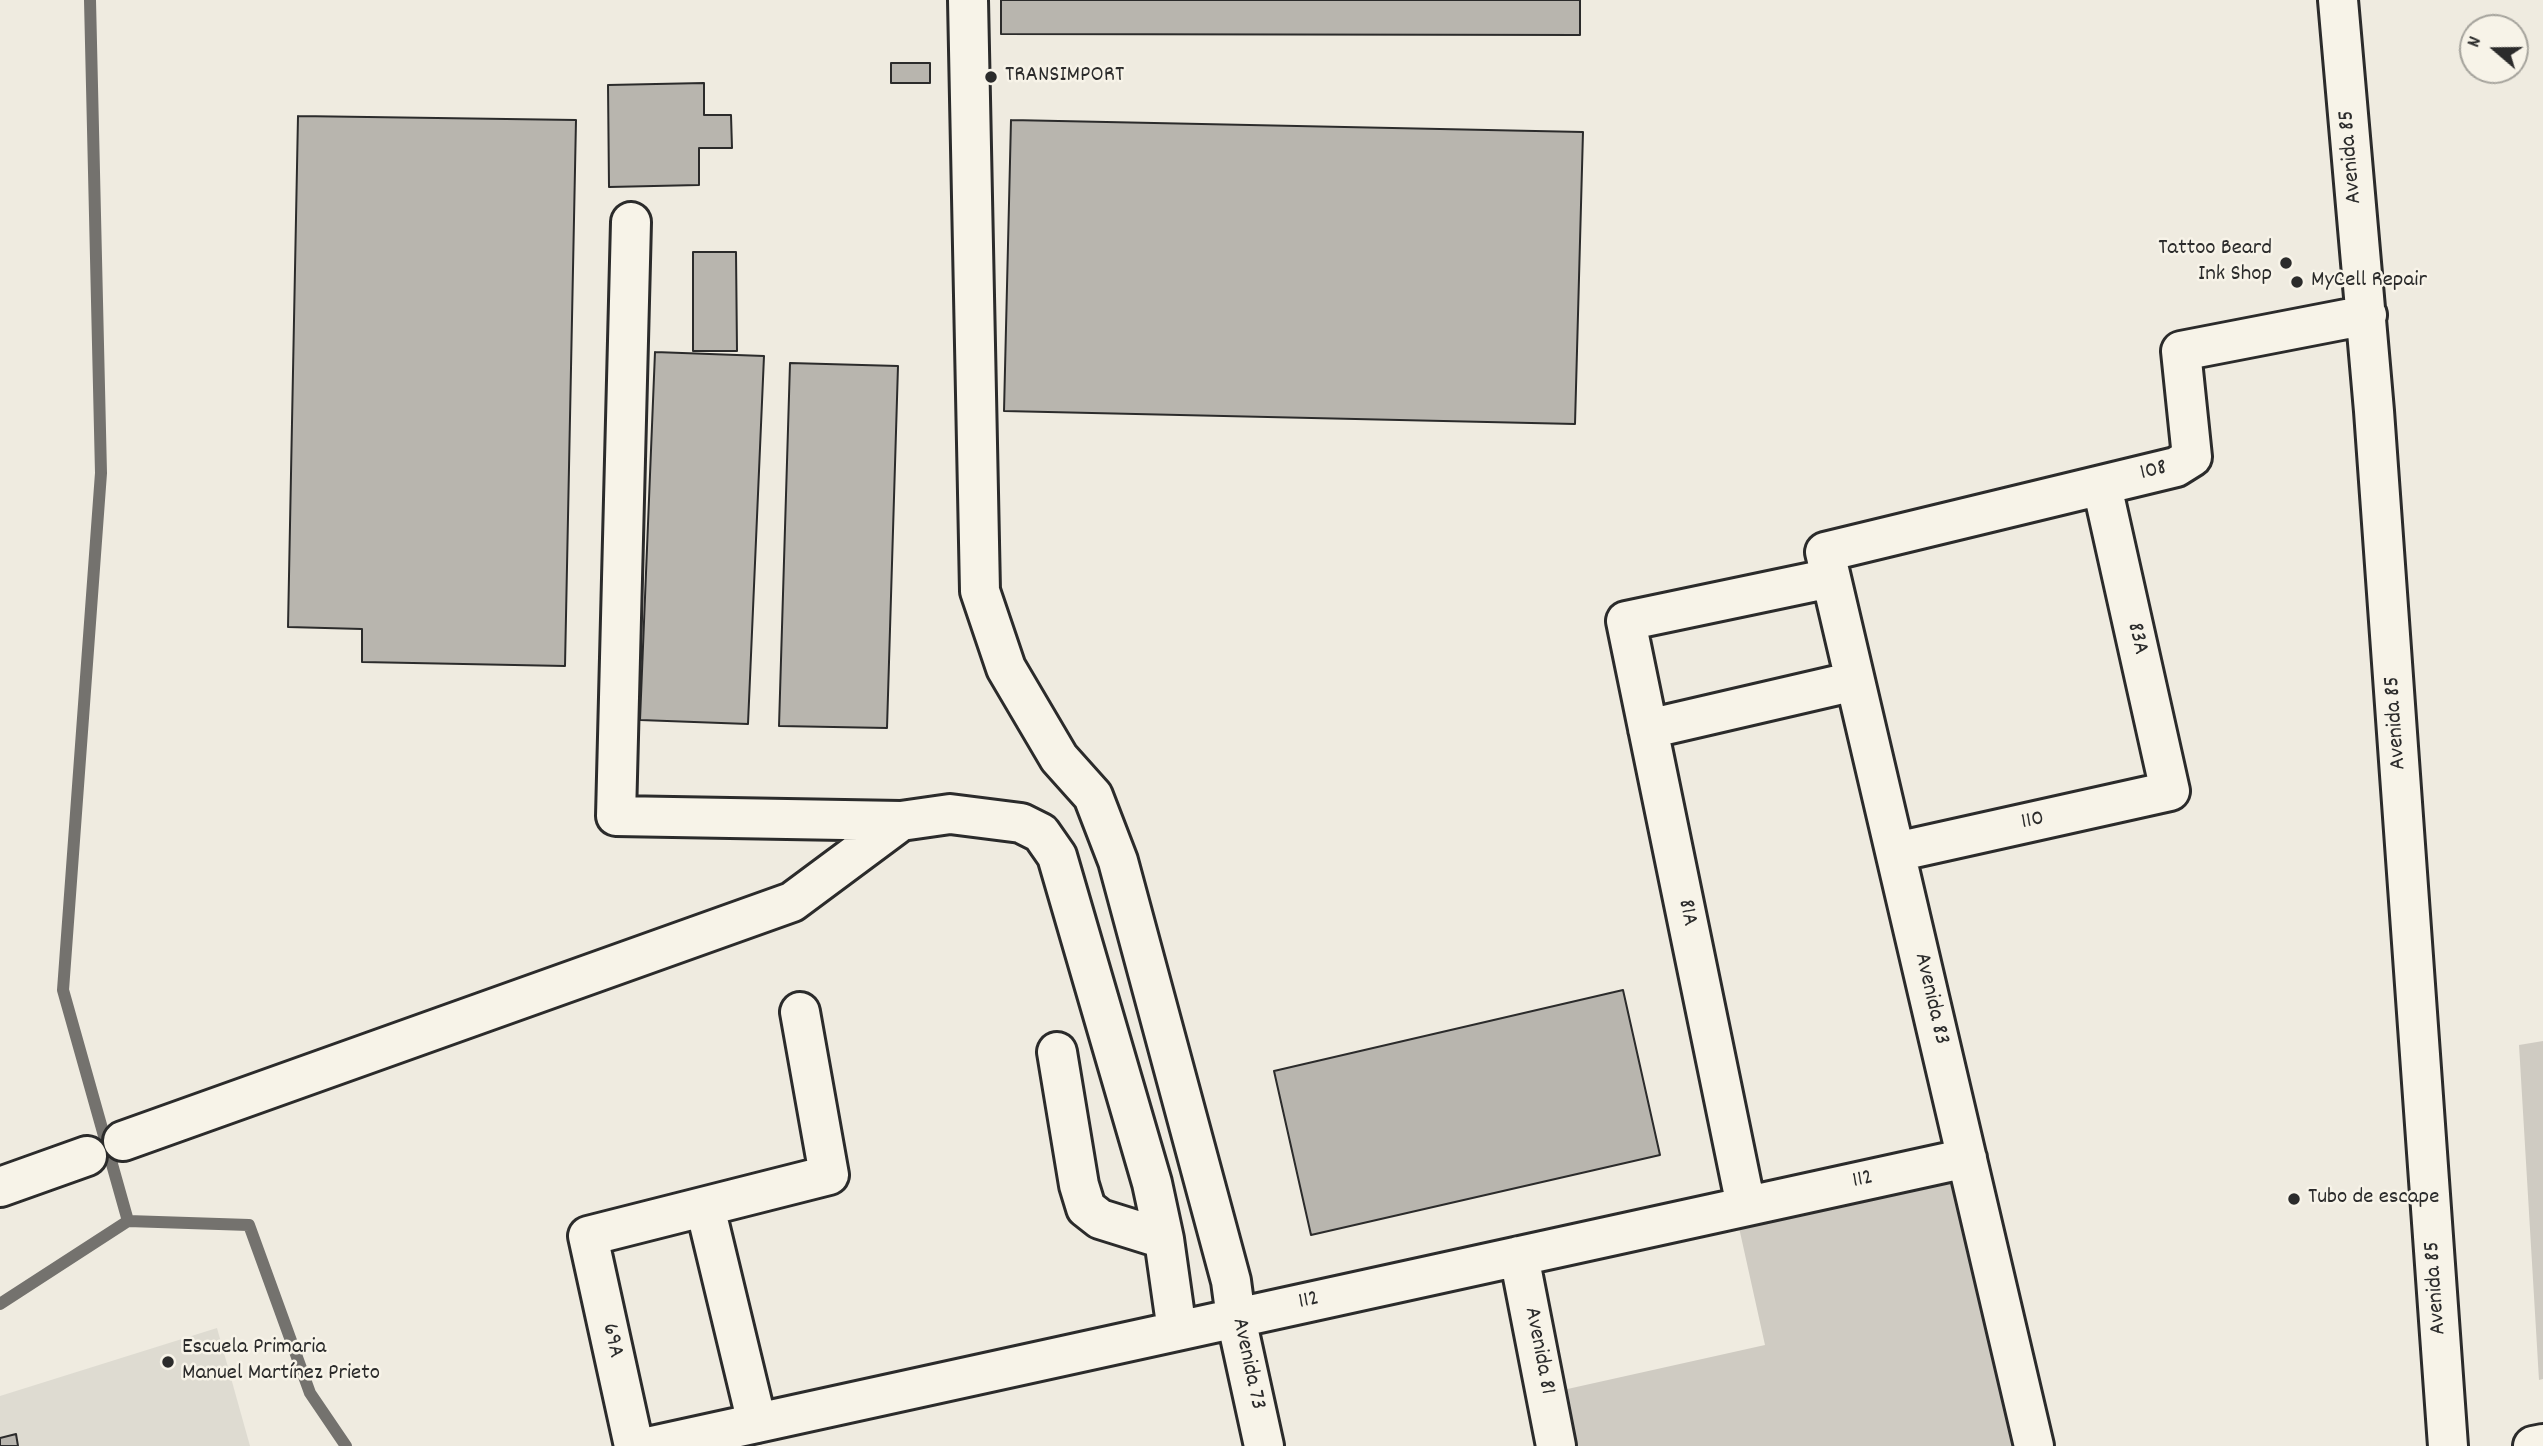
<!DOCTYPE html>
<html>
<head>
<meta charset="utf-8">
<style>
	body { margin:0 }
	#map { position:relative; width:2543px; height:1446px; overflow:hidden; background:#efebe0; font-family:Dekko,sans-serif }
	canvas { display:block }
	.north { position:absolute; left:2459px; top:14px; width:70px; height:70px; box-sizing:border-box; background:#f7f3e8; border:2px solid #a5a39c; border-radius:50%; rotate:290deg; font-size:19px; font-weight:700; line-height:28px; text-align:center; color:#2b2b2b }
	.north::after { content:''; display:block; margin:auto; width:24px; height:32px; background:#2b2b2b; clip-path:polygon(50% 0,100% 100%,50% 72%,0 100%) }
</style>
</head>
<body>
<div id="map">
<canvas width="2543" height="1446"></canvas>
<div class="north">N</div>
</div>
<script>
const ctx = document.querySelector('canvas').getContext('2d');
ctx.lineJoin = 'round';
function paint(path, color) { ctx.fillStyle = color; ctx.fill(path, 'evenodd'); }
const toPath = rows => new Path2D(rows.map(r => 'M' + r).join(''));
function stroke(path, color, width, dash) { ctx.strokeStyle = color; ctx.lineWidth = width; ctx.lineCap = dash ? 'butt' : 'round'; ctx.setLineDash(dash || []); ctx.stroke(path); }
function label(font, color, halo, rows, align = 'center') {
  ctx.font = font + ' Dekko,sans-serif'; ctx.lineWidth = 5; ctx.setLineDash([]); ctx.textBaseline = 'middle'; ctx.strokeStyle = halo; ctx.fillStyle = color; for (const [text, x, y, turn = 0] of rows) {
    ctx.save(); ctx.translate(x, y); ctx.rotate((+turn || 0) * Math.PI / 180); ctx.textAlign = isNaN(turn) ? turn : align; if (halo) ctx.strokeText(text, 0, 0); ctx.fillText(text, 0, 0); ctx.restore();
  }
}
paint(toPath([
	[217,1328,250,1446,0,1446,0,1396]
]), '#dedbd1');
paint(toPath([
	[2543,1041,2543,1379,2539,1380,2519,1045],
	[1959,1174,2018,1446,1575,1446,1563,1390,1765,1345,1738,1223]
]), '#cfcbc2');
stroke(toPath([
	[90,0,101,473,63,990,128,1221],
	[0,1304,128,1221,249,1225,310,1393,346,1446]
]), '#74726e', 12);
const building = toPath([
	[1001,0,1580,0,1580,35,1001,34,1001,0],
	[891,63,930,63,930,83,891,83,891,63],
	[704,83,704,115,731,115,732,148,699,148,699,185,609,187,608,85,704,83],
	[298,116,576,120,565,666,362,662,362,629,288,627,298,116],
	[1011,120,1583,132,1575,424,1004,411,1011,120],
	[693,252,736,252,737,351,693,351,693,252],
	[655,352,764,356,748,724,640,720,655,352],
	[790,363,898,366,887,728,779,726,790,363],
	[1623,990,1660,1155,1311,1235,1274,1071,1623,990],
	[16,1434,18,1446,0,1446,0,1438,16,1434]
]);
paint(building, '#b8b5ae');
stroke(building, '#2b2b2b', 2);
const minor = toPath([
	[968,0,980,591,1006,668,1059,758,1093,796,1118,861,1231,1281,1236,1318,1264,1446],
	[2338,0,2374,411,2448,1446],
	[631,222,616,816,901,821],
	[1648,729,1855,681],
	[1896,852,2170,791,2102,486],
	[1057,1052,1079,1185,1086,1208,1100,1219,1164,1239],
	[123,1141,792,902,901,821,950,814,1021,823,1041,833,1057,856,1152,1183,1164,1239,1177,1331],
	[0,1187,87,1156],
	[1746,1206,1626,621,1831,578],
	[705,1207,757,1423],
	[1519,1256,1556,1446],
	[634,1446,588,1236,829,1175,800,1012],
	[652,1446,1967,1158],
	[2034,1446,1825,552,2176,467,2192,457,2181,351,2367,315]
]);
const major = toPath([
	[2533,1446,2543,1444]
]);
stroke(minor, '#2b2b2b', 44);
stroke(major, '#2b2b2b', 44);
stroke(minor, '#f7f3e8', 38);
stroke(major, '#f7f3e8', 38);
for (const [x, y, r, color] of [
	[991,77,7,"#2b2b2b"],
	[2286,263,7,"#2b2b2b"],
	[2297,282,7,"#2b2b2b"],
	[2294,1199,7,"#2b2b2b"],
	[168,1362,7,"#2b2b2b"]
]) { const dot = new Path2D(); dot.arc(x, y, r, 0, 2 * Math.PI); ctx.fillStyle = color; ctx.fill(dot); stroke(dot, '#f7f3e8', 2.5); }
label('23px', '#2b2b2b', '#f7f3e8', [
	["TRANSIMPORT",1005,77],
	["Tattoo Beard",2272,250,"right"],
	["Ink Shop",2272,276,"right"],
	["MyCell Repair",2311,282],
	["Tubo de escape",2308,1199],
	["Escuela Primaria",182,1349],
	["Manuel Martínez Prieto",182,1375]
], 'left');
label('23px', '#2b2b2b', '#f7f3e8', [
	["Avenida 85",2352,157,-95],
	["108",2154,472,-15],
	["83A",2136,639,77],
	["Avenida 85",2397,723,-94],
	["110",2033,822,-12],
	["81A",1686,913,78],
	["Avenida 83",1930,999,77],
	["112",1863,1181,-12],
	["Avenida 85",2437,1288,-94],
	["112",1309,1302,-12],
	["69A",611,1341,78],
	["Avenida 81",1538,1351,79],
	["Avenida 73",1247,1364,78]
]);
</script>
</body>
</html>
